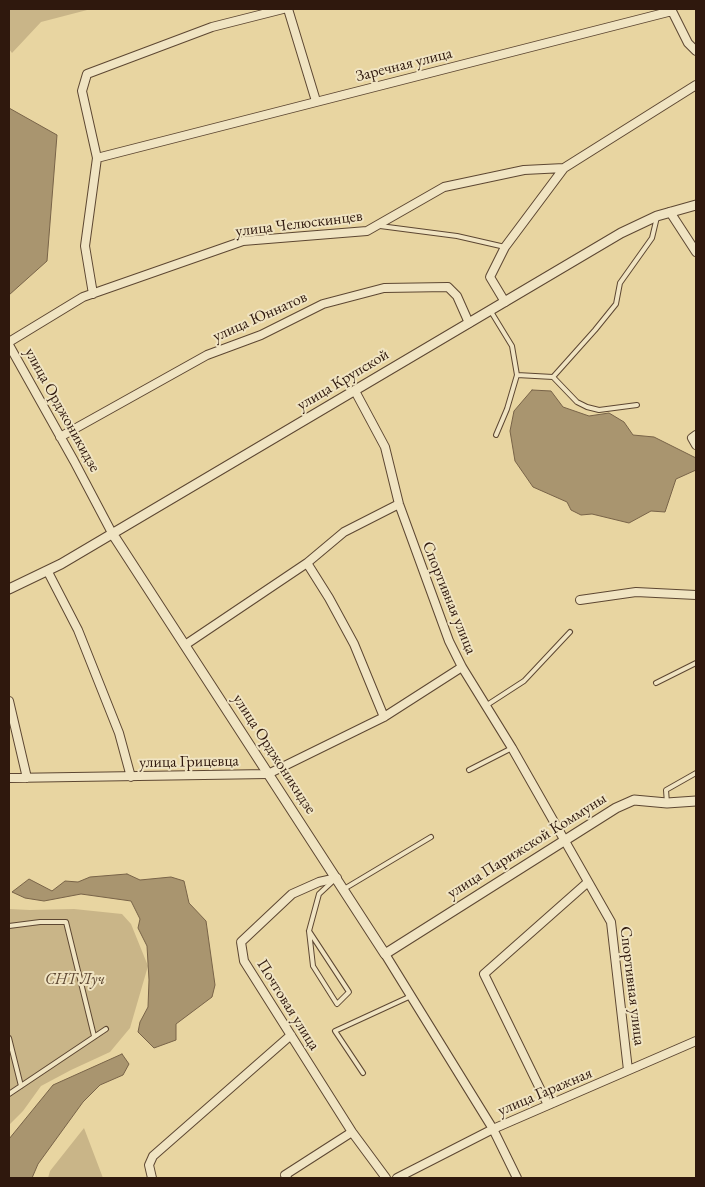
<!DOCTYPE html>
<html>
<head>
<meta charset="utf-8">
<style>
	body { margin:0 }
	#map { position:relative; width:705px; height:1187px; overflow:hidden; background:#e8d5a1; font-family:"EB Garamond",serif }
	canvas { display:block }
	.frame { position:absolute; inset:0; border:10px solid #2f180d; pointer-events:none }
</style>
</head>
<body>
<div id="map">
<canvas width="705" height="1187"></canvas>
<div class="frame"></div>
</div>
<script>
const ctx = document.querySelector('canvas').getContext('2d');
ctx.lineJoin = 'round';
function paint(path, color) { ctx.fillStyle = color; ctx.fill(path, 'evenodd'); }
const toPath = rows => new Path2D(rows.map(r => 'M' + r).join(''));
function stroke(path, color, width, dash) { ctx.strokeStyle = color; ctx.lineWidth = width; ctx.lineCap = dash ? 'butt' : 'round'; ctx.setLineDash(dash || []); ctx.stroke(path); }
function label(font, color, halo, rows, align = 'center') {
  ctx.font = font + ' "EB Garamond",serif'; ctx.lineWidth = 4; ctx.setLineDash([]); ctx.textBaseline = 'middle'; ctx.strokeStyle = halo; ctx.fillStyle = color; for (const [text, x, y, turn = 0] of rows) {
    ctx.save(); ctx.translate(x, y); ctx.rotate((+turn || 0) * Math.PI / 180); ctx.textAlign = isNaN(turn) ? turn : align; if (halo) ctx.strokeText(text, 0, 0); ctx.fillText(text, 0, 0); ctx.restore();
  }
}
paint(toPath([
	[9,9,91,9,41,22,12,53,9,49],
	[9,909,30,910,74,909,122,914,131,924,148,966,130,1028,110,1052,71,1070,41,1086,23,1111,9,1125],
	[84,1128,103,1178,48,1178,50,1171]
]), '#c9b588');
const water = toPath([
	[9,108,57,135,47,261,9,295,9,108],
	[532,390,551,391,563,407,589,416,609,413,624,422,633,435,654,437,696,458,696,470,676,479,665,512,651,511,629,523,592,514,581,515,571,510,567,502,533,487,515,461,510,431,514,411,532,390],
	[127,874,140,880,171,877,184,881,189,903,206,921,215,985,212,997,176,1024,176,1040,154,1048,138,1032,140,1022,148,1007,149,980,147,946,138,928,140,919,131,901,81,894,44,901,25,898,12,892,29,879,52,891,65,881,78,882,90,877,127,874],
	[122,1054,129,1064,123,1075,100,1085,83,1102,38,1164,32,1178,9,1178,9,1139,53,1085,122,1054]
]);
paint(water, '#a9956f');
stroke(water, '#786348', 1);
const service = toPath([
	[380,226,457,236,505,247],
	[490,310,512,346,517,375,507,409,496,435],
	[517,375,553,377,577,402,587,407,599,410,637,405],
	[553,377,595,330,616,304,620,283,652,238,657,217],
	[656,683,696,663],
	[487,705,524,681,570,632],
	[469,770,512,748],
	[667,803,666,790,696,773],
	[344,889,431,837],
	[9,926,40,922,66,922,94,1036],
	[309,931,349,992,337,1004,313,966,309,931,319,894,333,881],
	[9,1038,21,1086],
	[363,1073,335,1031,411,996],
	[9,1094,106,1029]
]);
const minor = toPath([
	[288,9,316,101],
	[97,158,672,11,688,43,696,51],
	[670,212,696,252],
	[93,294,85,246,97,158,82,91,87,74,212,27,283,9],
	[505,302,490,277,505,247,564,168],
	[9,342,83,297,243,241,367,231,444,187,524,170,564,168,696,85],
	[9,345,74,461,112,533],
	[355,391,385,447,399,504,449,641,462,667,512,748,611,922,628,1070],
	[696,435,692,438,696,445],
	[60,437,207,355,261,335,323,304,384,288,448,287,457,296,469,323],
	[307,563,344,532,399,504],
	[48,572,78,630,119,733,131,777],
	[580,600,636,592,696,595],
	[185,645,307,563,329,598,354,644,384,717],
	[9,701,27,778],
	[9,778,268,774,384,717,462,667],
	[337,878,319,882,292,894,241,942,244,961,352,1132,386,1178],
	[385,954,493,1129,517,1178],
	[548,1105,484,974,588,882],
	[152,1178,149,1165,153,1156,291,1035],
	[287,1178,285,1175,352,1132],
	[397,1178,493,1129,696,1041]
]);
const tertiary = toPath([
	[112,533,385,954,616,808,634,800,667,803,696,801],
	[9,589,61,564,621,233,657,216,696,205]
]);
stroke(service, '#5d4732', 6);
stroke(minor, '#5d4732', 10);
stroke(tertiary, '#5d4732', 11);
stroke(service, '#f0e4c2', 4);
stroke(minor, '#f0e4c2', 8);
stroke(tertiary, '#f0e4c2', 9);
label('16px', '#2f180d', '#f0e4c2', [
	["Заречная улица",404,65,-14],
	["улица Челюскинцев",299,224,-7],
	["улица Юннатов",260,317,-24],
	["улица Крупской",343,380,-31],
	["улица Орджоникидзе",62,410,61],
	["Спортивная улица",449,598,68],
	["улица Орджоникидзе",274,754,57],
	["улица Грицевца",189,762,-1],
	["улица Парижской Коммуны",527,846,-32],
	["Спортивная улица",632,986,83],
	["Почтовая улица",288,1005,58],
	["улица Гаражная",545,1092,-23]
]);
label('italic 16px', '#5d4732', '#f0e4c2', [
	["СНТ Луч",75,980]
]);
</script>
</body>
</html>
